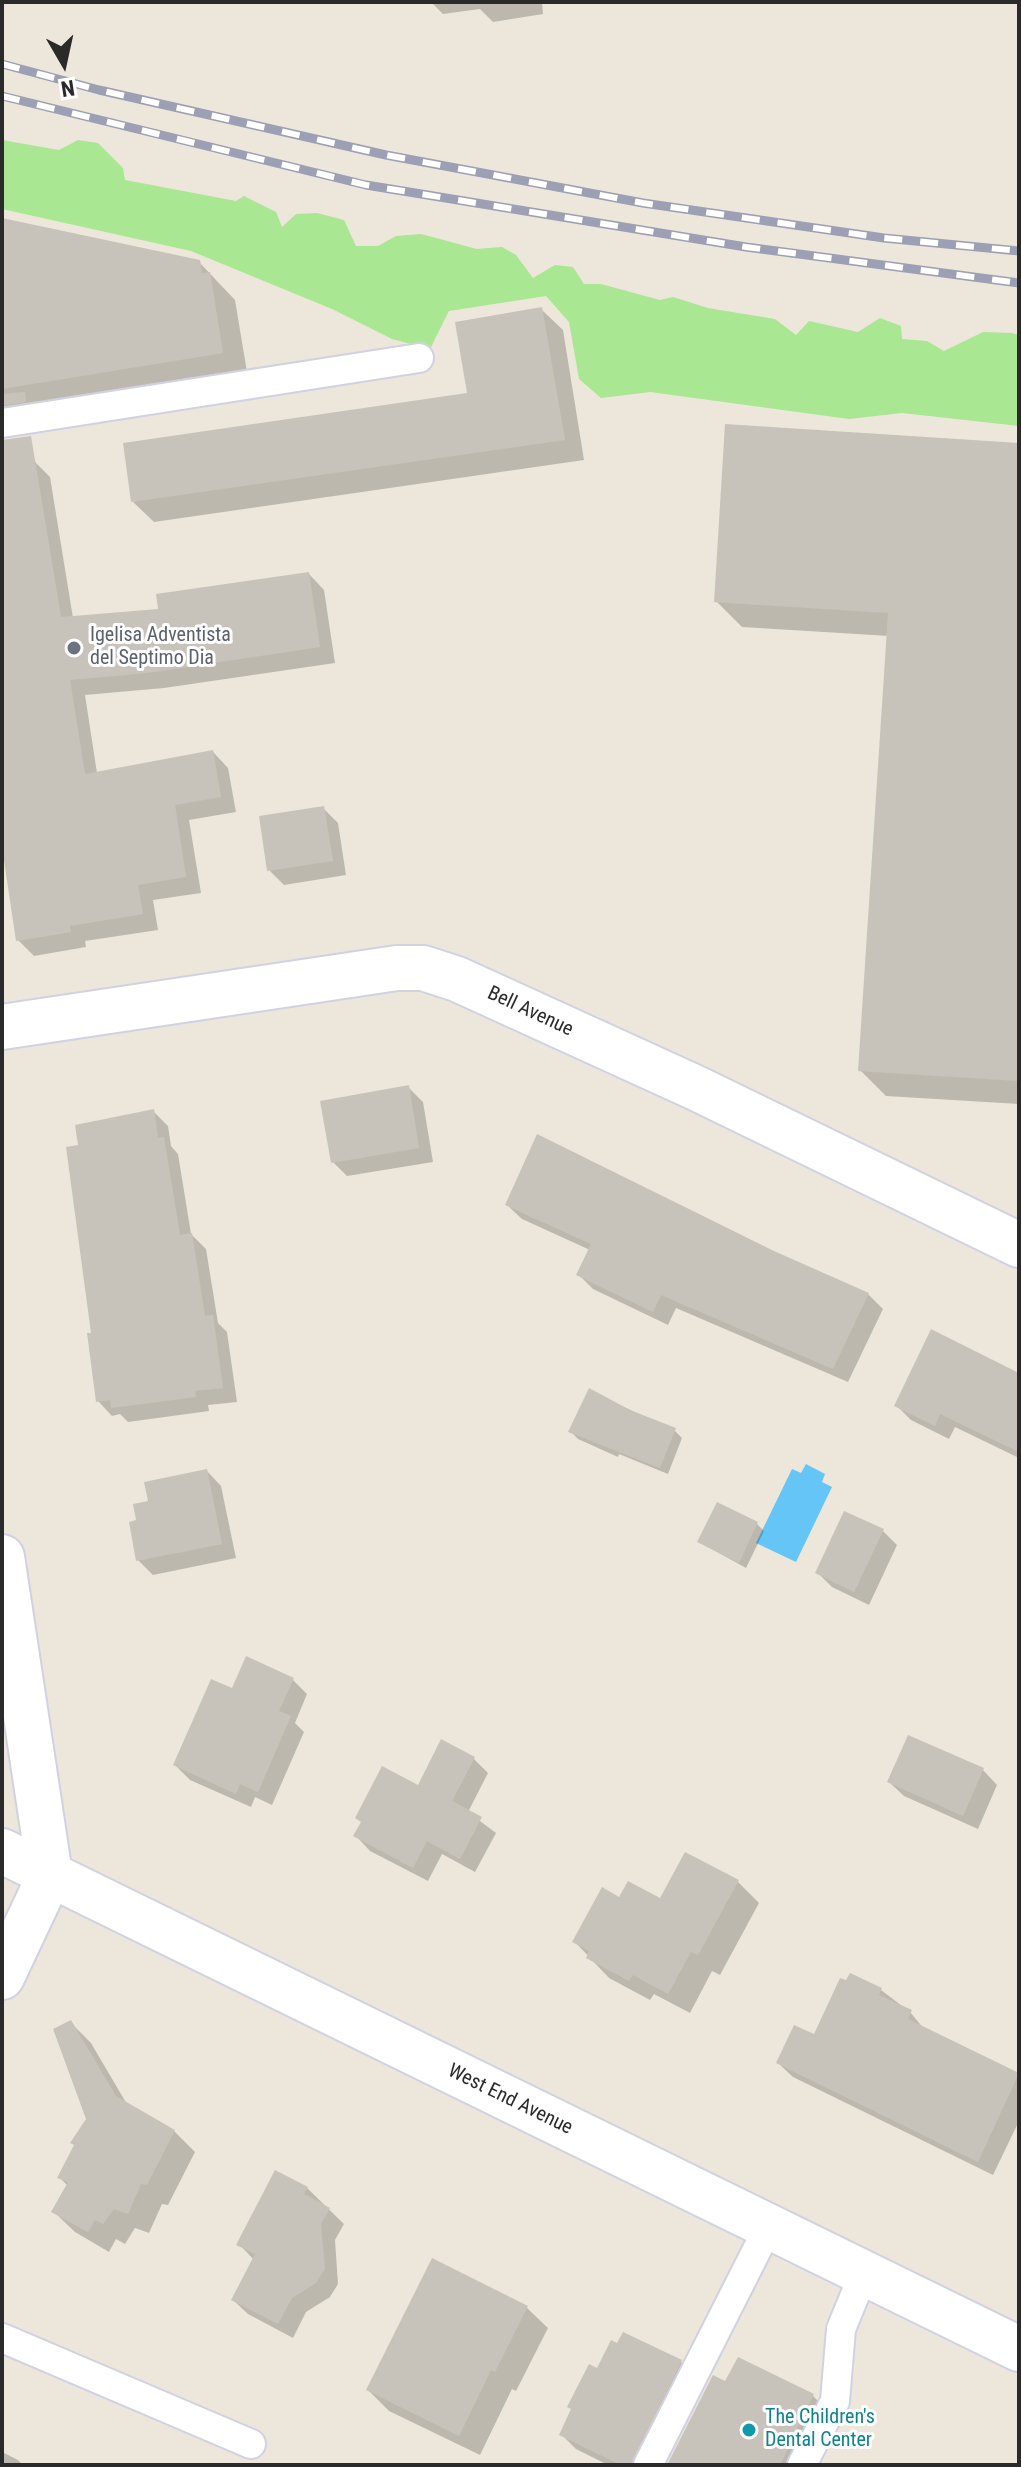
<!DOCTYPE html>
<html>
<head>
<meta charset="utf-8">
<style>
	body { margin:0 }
	#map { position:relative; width:1021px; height:2467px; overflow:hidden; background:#ede6da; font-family:"Roboto Condensed",sans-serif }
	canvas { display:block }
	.frame { position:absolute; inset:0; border:4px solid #2a2a2a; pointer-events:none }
	.north { position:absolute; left:24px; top:24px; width:80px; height:80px; -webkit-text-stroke:6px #fff; paint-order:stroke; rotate:171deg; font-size:22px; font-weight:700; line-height:32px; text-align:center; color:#2a2a2a }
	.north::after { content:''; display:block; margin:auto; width:28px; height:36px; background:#2a2a2a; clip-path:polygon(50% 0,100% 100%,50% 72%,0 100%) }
</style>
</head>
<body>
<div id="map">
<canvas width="1021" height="2467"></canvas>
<div class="frame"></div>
<div class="north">N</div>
</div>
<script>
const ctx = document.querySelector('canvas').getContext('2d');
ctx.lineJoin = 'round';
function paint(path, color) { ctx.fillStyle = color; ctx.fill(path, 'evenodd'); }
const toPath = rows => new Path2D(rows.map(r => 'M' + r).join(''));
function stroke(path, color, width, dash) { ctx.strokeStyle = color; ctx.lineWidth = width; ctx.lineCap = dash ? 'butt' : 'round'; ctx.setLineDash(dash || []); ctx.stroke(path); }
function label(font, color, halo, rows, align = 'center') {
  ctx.font = font + ' "Roboto Condensed",sans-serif'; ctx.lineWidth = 6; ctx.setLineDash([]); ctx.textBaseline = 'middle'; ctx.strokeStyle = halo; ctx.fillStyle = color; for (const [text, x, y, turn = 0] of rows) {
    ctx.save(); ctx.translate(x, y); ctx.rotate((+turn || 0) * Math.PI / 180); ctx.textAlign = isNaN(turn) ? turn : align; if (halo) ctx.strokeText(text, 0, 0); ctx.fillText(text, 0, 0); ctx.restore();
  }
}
paint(toPath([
	[2,140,59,150,78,140,98,143,123,168,125,180,236,201,244,196,276,212,282,227,296,214,317,213,344,220,356,246,378,246,396,236,421,234,477,249,502,247,516,255,533,278,555,265,573,267,584,284,601,284,660,300,673,297,708,308,775,319,796,335,809,321,858,332,880,318,901,326,902,339,927,341,944,351,983,332,1012,333,1019,335,1019,426,902,413,849,419,650,392,601,398,579,379,569,322,546,296,449,311,430,349,392,339,332,309,191,251,2,209]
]), '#a9e793');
paint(toPath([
	[806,1464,825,1474,822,1482,832,1487,796,1562,756,1543,792,1469,801,1473]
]), '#66c5f7');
paint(toPath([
	[431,2,542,2,543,14,493,22,480,9,443,14],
	[2,220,199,262,235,300,248,378,2,418],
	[542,310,563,330,584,460,154,522,133,502,469,394],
	[1019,445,1019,1104,886,1096,860,1070,889,636,742,627,716,601],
	[34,461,50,477,73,618,160,611,309,574,324,590,335,663,164,688,85,695,97,773,213,752,228,768,236,812,189,820,201,893,153,900,158,930,85,941,86,947,34,956,18,940,2,834,2,466],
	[323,808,338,823,346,875,284,885,269,870],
	[408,1087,423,1102,433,1162,347,1176,333,1162],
	[153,1111,168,1126,171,1146,178,1154,191,1234,206,1249,218,1323,227,1332,237,1402,208,1405,209,1411,128,1422,120,1414,112,1416,98,1401,80,1146],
	[507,1205,774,1253,868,1294,883,1309,848,1382,676,1308,668,1325,593,1289,578,1274,590,1250,522,1219],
	[1019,1380,1019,1458,955,1427,949,1439,911,1420,897,1406],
	[590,1391,675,1431,682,1438,668,1474,619,1454,618,1457,578,1439,571,1432],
	[207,1471,221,1486,236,1558,153,1575,138,1560,139,1522,150,1503],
	[757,1524,764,1531,746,1568,699,1542],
	[883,1531,897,1545,869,1605,832,1587,817,1572],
	[293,1680,307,1694,295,1723,304,1732,272,1805,255,1797,251,1807,190,1780,175,1765,233,1690],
	[474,1759,488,1773,468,1812,496,1833,475,1872,442,1854,428,1881,370,1851,356,1836,418,1787],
	[983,1770,997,1785,978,1829,904,1796,889,1782],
	[686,1854,738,1882,759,1903,720,1975,712,1971,690,2013,654,1994,650,2000,609,1978,575,1942,620,1900,661,1901],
	[850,1976,881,1990,910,2012,924,2029,1019,2075,1019,2121,993,2175,793,2077,778,2063,815,2037],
	[70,2022,91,2043,128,2106,174,2131,195,2152,168,2205,162,2204,149,2233,135,2228,125,2244,116,2239,109,2252,75,2232,54,2212,68,2186,60,2178,89,2119],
	[307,2188,344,2224,335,2240,338,2284,330,2297,306,2312,293,2338,248,2314,233,2300,254,2260,239,2244],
	[527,2308,548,2328,516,2391,512,2389,480,2455,389,2411,368,2390],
	[739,2359,813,2396,834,2417,810,2465,669,2465,726,2384],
	[681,2362,695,2376,651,2465,608,2465,576,2449,561,2434,598,2371],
	[2,2452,18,2460,23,2465,2,2465]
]), '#0003');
paint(toPath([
	[2,218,200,260,202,273,210,272,223,353,2,389],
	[542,307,565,440,131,502,123,443,467,393,455,322],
	[25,392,26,402,2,406,2,394],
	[725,424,1019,443,1019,1081,858,1071,888,613,714,602],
	[31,436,61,617,158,609,156,594,309,572,320,647,147,673,70,680,85,774,213,750,221,797,175,805,186,877,138,885,143,914,70,926,71,932,16,941,2,847,2,440],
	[324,806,333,861,267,871,259,816],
	[409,1085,419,1148,331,1163,320,1101],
	[154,1109,158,1138,164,1137,180,1235,192,1233,205,1316,213,1315,223,1388,195,1391,196,1397,111,1408,110,1400,96,1402,87,1333,91,1333,66,1147,78,1145,75,1125],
	[537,1134,774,1251,869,1293,833,1369,661,1295,653,1312,576,1275,591,1244,505,1205],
	[931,1329,1019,1373,1019,1452,940,1414,935,1426,894,1406],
	[589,1388,630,1410,676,1428,660,1468,568,1432],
	[207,1469,222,1544,136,1561,129,1522,136,1520,133,1504,148,1501,144,1482],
	[717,1502,758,1522,739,1563,697,1542],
	[844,1511,884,1529,854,1592,815,1573],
	[246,1656,294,1678,279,1711,291,1716,258,1792,240,1784,236,1794,173,1765,211,1679,232,1688],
	[908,1735,984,1768,963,1816,887,1782],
	[441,1739,475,1757,452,1801,482,1817,460,1859,427,1841,413,1868,353,1836,361,1822,355,1818,382,1766,418,1785],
	[685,1852,739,1880,698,1955,691,1952,668,1994,633,1975,629,1981,586,1958,589,1951,572,1942,602,1887,619,1897,628,1881,660,1898],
	[850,1973,882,1988,879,1995,912,2010,908,2019,1019,2073,978,2162,776,2063,794,2025,814,2034,840,1978,846,1980],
	[71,2020,116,2096,175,2130,147,2185,141,2184,128,2214,114,2209,103,2224,95,2220,88,2232,51,2212,68,2182,57,2178,74,2145,70,2143,86,2119,53,2029],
	[275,2170,308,2187,304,2194,330,2208,321,2224,325,2269,316,2283,292,2298,278,2324,231,2300,255,2254,236,2245],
	[432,2258,528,2306,495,2372,491,2370,459,2436,366,2390],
	[623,2332,682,2360,631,2465,621,2465,559,2435,571,2409,567,2407,589,2364,597,2368,611,2340,617,2343],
	[738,2357,814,2394,780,2465,667,2465,713,2375,725,2381]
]), '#c8c3ba');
const lane = toPath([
	[2,423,419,358],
	[2,2338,251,2444],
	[648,2465,769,2226],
	[802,2465,835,2401,841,2329,864,2273]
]);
const street = toPath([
	[2,1027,397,968,423,968,457,979,696,1088,1019,1245],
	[2,1557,50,1875,2,1977]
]);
const secondary = toPath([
	[2,1851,1019,2349]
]);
stroke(lane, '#d0d2e4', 32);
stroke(street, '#d0d2e4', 48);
stroke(secondary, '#d0d2e4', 48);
stroke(lane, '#fff', 28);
stroke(street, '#fff', 44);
stroke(secondary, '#fff', 44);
const rail = toPath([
	[2,64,99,90,386,155,643,203,884,238,1019,251],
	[2,96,366,185,746,247,1019,283]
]);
stroke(rail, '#9d9fb5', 9);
stroke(rail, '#fff', 6, [18]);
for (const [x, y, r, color] of [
	[74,648,8,"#6b7280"],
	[749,2430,8,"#0f9aa8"]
]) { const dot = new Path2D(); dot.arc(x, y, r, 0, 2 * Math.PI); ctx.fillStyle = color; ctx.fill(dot); stroke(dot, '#fff', 3); }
label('20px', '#5b616d', '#fff', [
	["Igelisa Adventista",90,636],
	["del Septimo Dia",90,659]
], 'left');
label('20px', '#2a2a2a', '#fff', [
	["Bell Avenue",530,1012,25],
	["West End Avenue",510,2100,26]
]);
label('20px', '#0d838f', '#fff', [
	["The Children's",765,2418],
	["Dental Center",765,2441]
], 'left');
</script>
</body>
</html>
